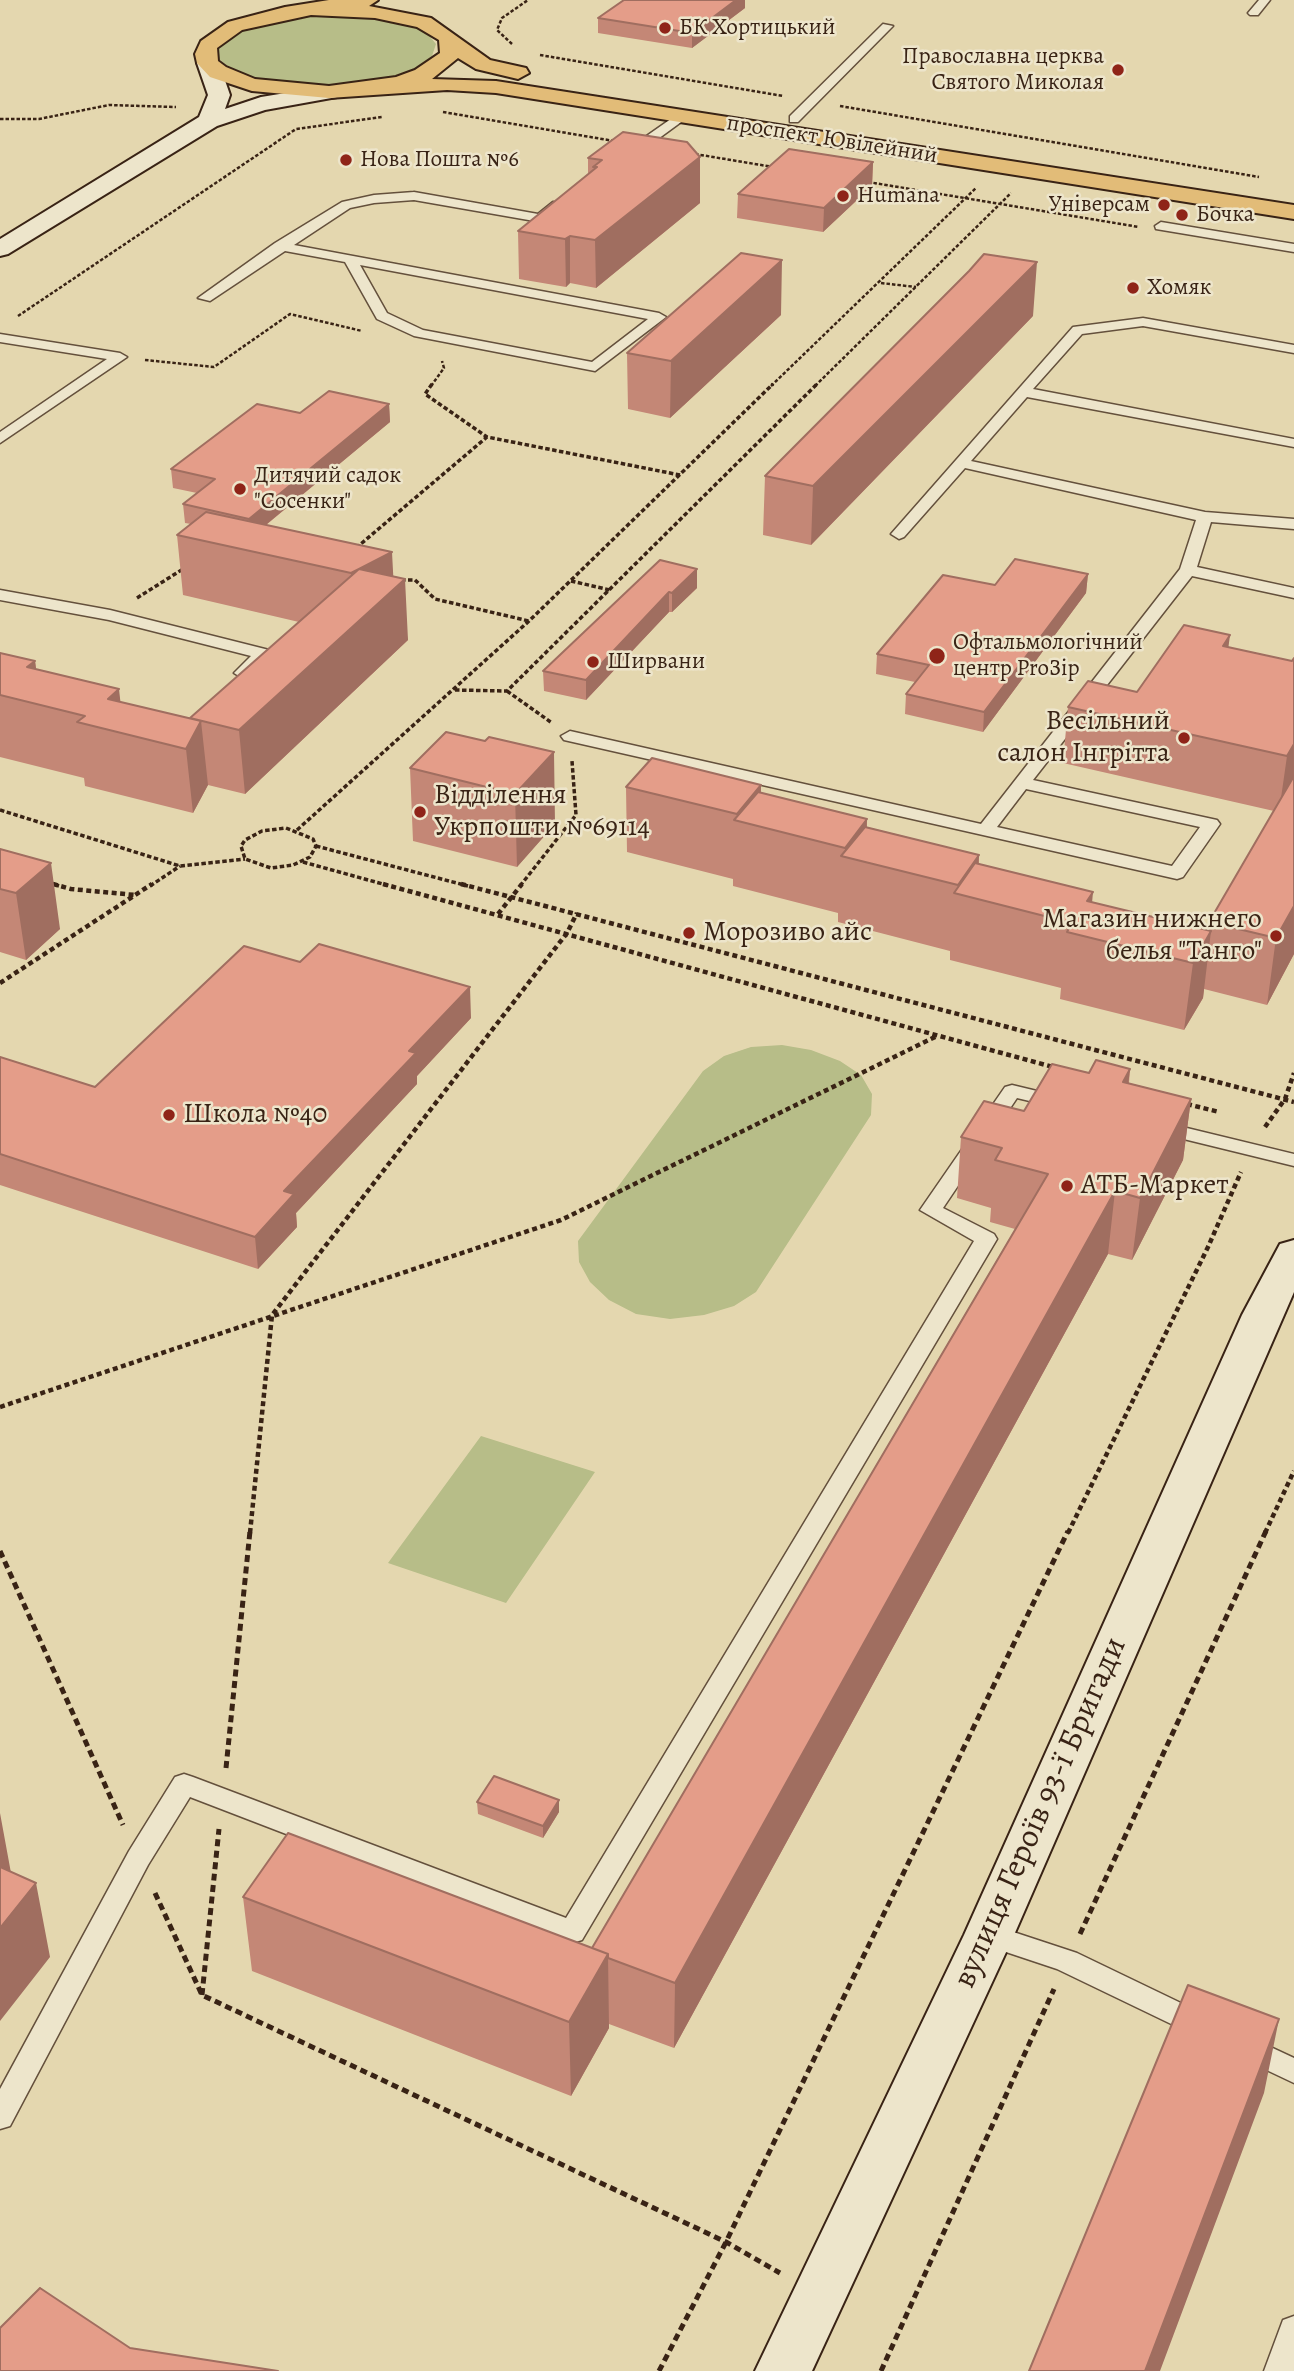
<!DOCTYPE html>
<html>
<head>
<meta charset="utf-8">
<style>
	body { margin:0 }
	canvas { display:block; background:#e4d7af }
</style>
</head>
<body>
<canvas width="1294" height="2371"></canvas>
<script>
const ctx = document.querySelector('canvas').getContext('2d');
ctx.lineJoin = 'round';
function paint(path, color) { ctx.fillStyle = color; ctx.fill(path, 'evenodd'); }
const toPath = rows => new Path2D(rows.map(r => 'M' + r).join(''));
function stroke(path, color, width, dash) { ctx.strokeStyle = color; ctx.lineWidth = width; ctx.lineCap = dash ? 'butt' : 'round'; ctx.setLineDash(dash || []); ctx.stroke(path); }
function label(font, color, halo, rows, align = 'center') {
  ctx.font = font + ' Alegreya,serif'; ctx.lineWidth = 5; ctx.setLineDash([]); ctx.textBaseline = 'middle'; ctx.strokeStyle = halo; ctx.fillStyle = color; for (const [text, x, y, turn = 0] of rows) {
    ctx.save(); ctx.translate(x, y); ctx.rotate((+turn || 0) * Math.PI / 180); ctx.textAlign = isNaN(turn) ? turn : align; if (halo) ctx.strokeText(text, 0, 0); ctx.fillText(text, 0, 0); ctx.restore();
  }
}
paint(toPath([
	[348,13,408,23,427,33,436,44,432,56,417,68,392,77,323,86,255,79,232,70,219,59,218,47,229,36,250,26,313,14],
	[782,1045,811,1050,840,1061,861,1075,872,1094,871,1115,756,1292,734,1306,704,1315,670,1319,636,1314,609,1300,590,1282,579,1262,578,1241,703,1071,724,1056,751,1047],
	[481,1436,595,1472,506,1603,388,1563]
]), '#b7bd88');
const lane = toPath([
	[1259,0,1270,0,1258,15,1250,15,1248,13,1259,0],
	[883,24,893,26,798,122,790,122,790,116,883,24],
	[678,114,688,117,636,155,628,155,628,149,678,114],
	[414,192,538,214,553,202,563,205,540,222,414,200,374,203,350,208,294,245,659,313,666,317,595,371,414,336,377,319,345,262,285,251,210,301,198,298,275,243,342,202,374,195,414,192],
	[360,265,648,319,592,362,423,330,387,313,360,265],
	[1161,222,1294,244,1294,252,1156,229,1155,226,1161,222],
	[1143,318,1294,345,1294,353,1143,326,1082,334,1033,389,1294,439,1294,447,1027,397,971,461,1205,512,1294,519,1294,529,1211,522,1197,567,1294,588,1294,598,1192,576,1033,780,1217,820,1220,824,1183,877,1177,879,564,740,561,736,570,731,981,824,1180,569,1196,520,965,468,904,537,899,539,891,534,1073,327,1143,318],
	[1026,789,1200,827,1172,866,997,827,1026,789],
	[0,334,120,353,127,357,0,443,0,432,107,359,0,342,0,334],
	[0,590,110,610,269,650,271,654,248,677,242,678,234,673,251,656,109,620,0,600,0,590],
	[1012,1085,1066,1098,1069,1102,1059,1108,1017,1098,943,1208,994,1234,997,1239,582,1940,572,1943,562,1940,190,1797,148,1865,10,2126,0,2129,0,2089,129,1851,175,1777,184,1774,193,1777,566,1918,974,1241,920,1210,1005,1087,1012,1085],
	[1158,1121,1294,1154,1294,1166,1151,1131,1148,1127,1158,1121],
	[989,1924,1077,1953,1212,2018,1216,2026,1212,2034,1202,2038,1192,2034,1057,1969,979,1943,975,1935,979,1927,989,1924],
	[1247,2036,1294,2058,1294,2083,1237,2056,1233,2048,1237,2040,1247,2036],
	[1294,2316,1294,2371,1264,2371,1283,2320,1294,2316]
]);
const secondary = toPath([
	[208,57,219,63,230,95,225,109,261,97,329,86,340,92,337,97,265,110,217,126,8,254,0,256,0,239,199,117,208,95,197,63,208,57],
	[1294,1240,1294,1292,1014,1935,812,2371,755,2371,964,1935,1242,1315,1280,1244,1294,1240]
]);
const primary = toPath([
	[329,0,378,0,369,6,431,18,490,60,526,68,529,73,518,79,476,69,458,58,432,79,496,81,1294,205,1294,219,496,93,447,90,329,98,252,91,210,77,197,63,195,54,201,41,228,22,285,7,329,0],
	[311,15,375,18,417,27,439,40,440,53,415,70,396,77,329,86,255,79,226,67,218,61,217,48,242,30,311,15]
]);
stroke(lane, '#64503c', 3);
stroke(secondary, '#392315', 4);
stroke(primary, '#392315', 4);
stroke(toPath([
	[512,44,497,30,502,18,528,0],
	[540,55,783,96],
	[840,106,1259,177],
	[443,112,614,141],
	[0,119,39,119,109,105,176,107],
	[695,154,773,167],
	[868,182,1139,227],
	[881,283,916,287],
	[18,316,296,129,382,117],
	[145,360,214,367,290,314,362,331],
	[431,386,444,368,442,361],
	[771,386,976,188],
	[815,386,1011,193]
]), '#392315', 2.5, [3.5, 2]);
stroke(toPath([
	[432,384,425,394,487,437,680,475],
	[356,548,487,437],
	[401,580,415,580,435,599,529,621],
	[571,581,610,590],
	[137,598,183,569],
	[455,690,507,691,817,384],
	[507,691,552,723],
	[0,810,180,866,245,859],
	[286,828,313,839,316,846,310,857,293,865,271,868,245,859,241,846,245,840,262,831,286,828],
	[297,830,529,621,773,384],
	[316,846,468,886],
	[303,862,390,886],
	[50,883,59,886],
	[150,886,180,866],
	[520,886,576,815,572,761]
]), '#392315', 3.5, [4.5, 2.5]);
stroke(toPath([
	[53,884,71,889,135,895],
	[383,884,1053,1067],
	[461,884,1294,1102],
	[498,914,522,884],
	[0,983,152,884],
	[1187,1104,1219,1112],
	[1265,1127,1285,1099,1294,1073],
	[0,1407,561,1220,937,1036],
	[250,1533,272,1315,567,933,577,913],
	[1068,1533,1208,1247,1241,1172],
	[1265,1533,1294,1471]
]), '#392315', 4.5, [5, 3.5]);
stroke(toPath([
	[0,1551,123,1825],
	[226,1768,250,1531],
	[155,1893,202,1995,726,2242,780,2273],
	[1080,1934,1266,1531],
	[202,1995,219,1829],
	[659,2371,726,2242,1068,1531],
	[881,2371,1054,1989]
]), '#392315', 5, [7, 4.5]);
paint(lane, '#ede5cb');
paint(secondary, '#ede5cb');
paint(primary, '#e2bc78');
paint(toPath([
	[745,8,692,48,598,33,598,18],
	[700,157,700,203,596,288,570,283,566,287,519,279,518,231,588,175,588,158],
	[873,162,872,186,823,232,737,218,738,194],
	[781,315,670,418,628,409,627,353],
	[1033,316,811,545,763,535,765,476],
	[389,404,390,422,266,525,393,576,408,640,245,794,208,785,193,813,85,786,84,778,0,757,0,653,35,661,36,669,120,702,190,719,299,622,183,595,177,535,191,524,185,523,183,504,197,493,173,488,171,469,300,413],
	[697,569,697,588,672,612,669,612,586,700,544,691,543,671],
	[1088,574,1086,593,983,732,905,714,906,694,915,682,876,674,877,654,995,585],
	[1228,647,1292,661,1294,954,1267,1005,1204,989,1203,998,1184,1030,1060,999,1061,988,950,960,950,951,838,922,838,913,733,886,733,879,627,852,626,787,761,785,761,793,867,819,867,827,979,855,979,864,1092,902,1207,930,1209,922,1274,811,1063,763,1068,707,1137,692],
	[446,732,555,824,517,867,413,841,410,768],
	[0,849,60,929,26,960,0,952],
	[471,1018,417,1076,417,1084,296,1213,297,1227,258,1269,0,1185,0,1057,95,1087],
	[1130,1069,1129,1083,1191,1099,1183,1160,1132,1260,1108,1254,674,2048,609,2024,609,2028,571,2096,252,1971,243,1897,592,1948,1015,1229,990,1222,991,1208,957,1198,961,1137,1024,1111,1089,1073],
	[477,1802,559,1812,543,1838,478,1814]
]), '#c48776');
paint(toPath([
	[736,0,745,0,745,8,692,48,692,33],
	[700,157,700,203,596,288,595,240],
	[873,162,872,186,823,232,824,208],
	[570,236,570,283,566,287,565,239],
	[782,260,781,315,670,418,671,361],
	[1037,262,1033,316,811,545,813,486],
	[389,404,390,422,250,538,249,519],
	[392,552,394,590,405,579,408,640,245,794,239,730,354,626,351,573],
	[697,569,697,588,672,612,672,593],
	[1088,574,1086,593,983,732,984,712],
	[669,592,669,612,586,700,586,680],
	[1230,635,1223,689,1223,646],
	[35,661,41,705,27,667],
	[119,689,124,734,108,699],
	[201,721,208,785,193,813,186,749],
	[1294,744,1294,786,1279,812,1287,756],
	[554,752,555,824,517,867,515,794],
	[761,785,760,827,737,821,737,814],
	[867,819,865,862,845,857,845,848],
	[979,855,976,899,957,894,958,885],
	[51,863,60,929,26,960,16,893],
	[1093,892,1089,937,1087,901],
	[1294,906,1294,954,1267,1005,1276,938],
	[1211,931,1203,998,1184,1030,1193,963],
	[470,987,471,1018,417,1076,417,1084,296,1213,297,1227,258,1269,255,1237,284,1191,409,1051],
	[1130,1069,1123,1130,1123,1082],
	[1191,1099,1183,1160,1132,1260,1140,1198],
	[1115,1191,1108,1254,674,2048,675,1983],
	[559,1800,559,1812,543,1838,543,1826],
	[0,1813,11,1873,0,1887],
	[36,1883,50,1957,0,2021,0,1928],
	[608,1954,609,2028,571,2096,569,2022],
	[1279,2019,1264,2093,1160,2371,1145,2371]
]), '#a06e60');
const building = toPath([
	[624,0,736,0,692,33,598,18,624,0],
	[623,132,687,142,700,157,595,240,570,236,565,239,518,231,597,167,593,167,602,160,588,158,623,132],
	[789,149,873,162,824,208,738,194,789,149],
	[741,253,782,260,671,361,627,353,741,253],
	[984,254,1037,262,813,486,765,476,969,271,984,254],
	[329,391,389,404,249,519,183,504,215,479,171,469,257,404,300,413,329,391],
	[206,512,392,552,359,569,405,579,239,730,190,718,359,569,351,573,177,535,206,512],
	[1015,559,1088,574,984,712,906,694,929,665,877,654,943,575,995,585,1015,559],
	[660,560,697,569,672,593,669,592,586,680,543,671,660,560],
	[1184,625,1230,635,1223,646,1292,661,1294,658,1294,744,1287,756,1068,707,1088,681,1137,692,1184,625],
	[0,653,35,661,27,667,119,689,108,699,201,721,186,749,77,722,85,716,0,695,0,653],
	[446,732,485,741,489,737,554,752,515,794,410,768,446,732],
	[652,758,761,785,737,814,626,787,652,758],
	[1294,776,1294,906,1276,938,1209,922,1294,776],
	[758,792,867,819,845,848,734,820,758,792],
	[865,827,979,855,958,885,841,856,865,827],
	[0,849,51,863,16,893,0,889,0,849],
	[975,863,1093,892,1087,901,1211,931,1193,963,1067,932,1072,923,954,893,975,863],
	[319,944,470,987,409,1051,416,1053,284,1191,294,1194,255,1237,0,1154,0,1057,95,1087,244,946,300,962,319,944],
	[1096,1060,1130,1069,1123,1082,1191,1099,1140,1198,1115,1191,675,1983,608,1958,608,1954,592,1948,1048,1174,995,1160,1002,1148,961,1137,984,1101,1024,1111,1052,1064,1089,1073,1096,1060],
	[494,1776,559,1800,543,1826,477,1802,494,1776],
	[288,1833,608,1954,569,2022,243,1897,288,1833],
	[0,1867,36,1883,0,1928,0,1867],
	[1188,1985,1279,2019,1145,2371,1029,2371,1188,1985],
	[40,2288,130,2348,278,2371,0,2371,0,2328,40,2288]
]);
paint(building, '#e49d89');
stroke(building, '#a06e60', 2);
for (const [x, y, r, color] of [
	[665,28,7,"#8f2418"],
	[1118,70,7,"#8f2418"],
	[346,160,7,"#8f2418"],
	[843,196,7,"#8f2418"],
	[1164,205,7,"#8f2418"],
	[1182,215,7,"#8f2418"],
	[1133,288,7,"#8f2418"],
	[240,489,7,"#8f2418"],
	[937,656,9,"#8f2418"],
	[593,662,7,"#8f2418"],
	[1184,738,7,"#8f2418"],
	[420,812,7,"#8f2418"],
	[689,933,7,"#8f2418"],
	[1276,936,7,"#8f2418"],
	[169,1115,7,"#8f2418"],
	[1067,1186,7,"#8f2418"]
]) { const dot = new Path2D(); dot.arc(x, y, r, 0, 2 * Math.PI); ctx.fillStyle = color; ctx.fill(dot); stroke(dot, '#ede5cb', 2.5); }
label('23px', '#392315', '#ede5cb', [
	["БК Хортицький",679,28],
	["Православна церква",1104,57,"right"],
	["Святого Миколая",1104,83,"right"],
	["Нова Пошта №6",360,160],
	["Humana",857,196],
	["Універсам",1150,205,"right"],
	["Бочка",1196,215],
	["Хомяк",1147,288],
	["Дитячий садок",254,476],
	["\"Сосенки\"",254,502],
	["Офтальмологічний",953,643],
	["центр ProЗір",953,669],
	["Ширвани",607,662]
], 'left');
label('23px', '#392315', '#ede5cb', [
	["проспект Ювілейний",832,140,9]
]);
label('28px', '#392315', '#ede5cb', [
	["Весільний",1170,722,"right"],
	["салон Інгрітта",1170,754,"right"],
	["Відділення",434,796],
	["Укрпошти №69114",434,828],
	["Магазин нижнего",1262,920,"right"],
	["белья \"Танго\"",1262,952,"right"],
	["Морозиво айс",703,933],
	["Школа №40",183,1115],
	["АТБ-Маркет",1081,1186]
], 'left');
label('33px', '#392315', '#ede5cb', [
	["вулиця Героїв 93-ї Бригади",1041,1813,-66]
]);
</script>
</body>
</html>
